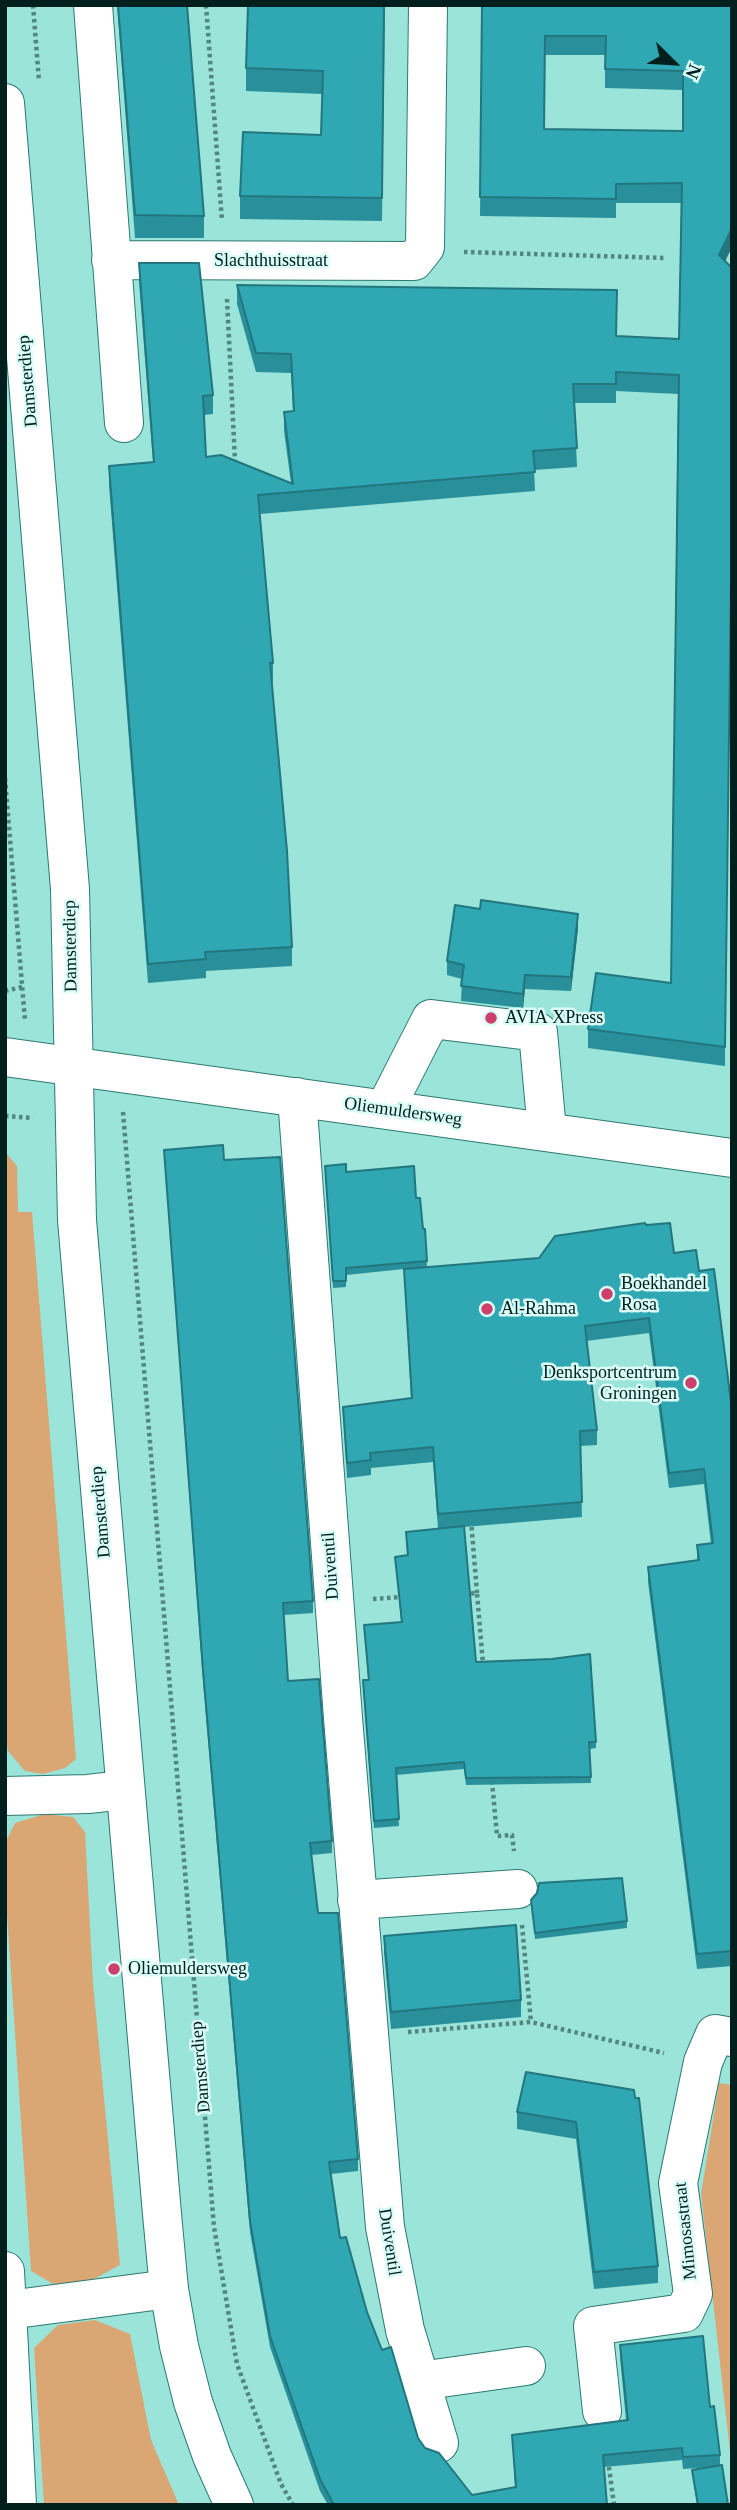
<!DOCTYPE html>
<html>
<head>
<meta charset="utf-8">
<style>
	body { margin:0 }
	#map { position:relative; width:737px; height:2510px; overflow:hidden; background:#9ae4da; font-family:"Times New Roman",serif }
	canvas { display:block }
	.frame { position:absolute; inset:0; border:7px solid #01201d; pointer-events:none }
	.north { position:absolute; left:639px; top:28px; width:70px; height:70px; -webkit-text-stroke:5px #dafdf8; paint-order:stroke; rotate:114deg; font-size:19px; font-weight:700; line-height:28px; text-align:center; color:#01201d }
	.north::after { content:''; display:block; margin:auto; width:24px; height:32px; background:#01201d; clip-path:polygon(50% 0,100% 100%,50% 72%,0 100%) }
</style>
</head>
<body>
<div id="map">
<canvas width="737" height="2510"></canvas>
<div class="frame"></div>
<div class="north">N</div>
</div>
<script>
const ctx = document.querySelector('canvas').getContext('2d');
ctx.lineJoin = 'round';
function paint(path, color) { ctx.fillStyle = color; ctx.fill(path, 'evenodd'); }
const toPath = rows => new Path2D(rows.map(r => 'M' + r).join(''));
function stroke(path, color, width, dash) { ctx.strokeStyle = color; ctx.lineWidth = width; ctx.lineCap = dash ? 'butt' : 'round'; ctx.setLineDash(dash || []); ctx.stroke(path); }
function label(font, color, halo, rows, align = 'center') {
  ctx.font = font + ' "Times New Roman",serif'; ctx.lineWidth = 5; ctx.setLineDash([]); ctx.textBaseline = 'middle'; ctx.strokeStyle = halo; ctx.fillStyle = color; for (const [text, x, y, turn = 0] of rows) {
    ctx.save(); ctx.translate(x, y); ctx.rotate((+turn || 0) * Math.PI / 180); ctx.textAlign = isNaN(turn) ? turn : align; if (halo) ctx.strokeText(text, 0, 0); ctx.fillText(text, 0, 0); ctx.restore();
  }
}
paint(toPath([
	[5,1152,17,1166,18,1212,32,1212,76,1759,65,1768,43,1774,25,1771,8,1751,5,1729],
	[45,1814,73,1817,85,1832,93,1983,120,2265,94,2279,72,2283,53,2284,31,2271,5,1884,5,1843,15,1823],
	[719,2083,732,2085,732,2469,701,2194],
	[95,2320,130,2334,151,2440,179,2505,44,2505,34,2348,58,2325]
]), '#d9a674');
const minor = toPath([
	[93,5,124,423],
	[111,260,414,261,425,247,428,5],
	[5,1057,732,1158],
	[297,1097,343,1718,385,2227,405,2330,439,2443],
	[385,1109,431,1019,538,1032,547,1131],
	[5,1796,88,1794,124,1790],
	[357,1900,518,1889],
	[5,2271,17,2505],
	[8,2310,169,2289],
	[420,2381,526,2366],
	[602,2411,593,2326,684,2313,693,2294,678,2183,703,2062,715,2034,732,2037]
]);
const major = toPath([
	[5,103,70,889,77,1220,162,2214,169,2289,179,2346,193,2402,212,2456,234,2505]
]);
stroke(minor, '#2d7971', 40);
stroke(major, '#2d7971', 40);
stroke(toPath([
	[33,5,39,81],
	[206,5,222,221],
	[464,252,667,258],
	[227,299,235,461],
	[5,778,25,1021],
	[5,991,22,987],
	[123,1112,214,2227,237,2364,281,2484,293,2505],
	[5,1116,33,1118],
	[471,1520,477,1593],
	[464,1594,477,1593,483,1664],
	[373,1599,402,1597],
	[492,1781,497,1836,512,1835,514,1851],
	[522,1925,531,2022],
	[408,2032,531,2022,664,2053],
	[608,2460,614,2505]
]), '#528781', 4.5, [3.5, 3.5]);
stroke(minor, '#fff', 38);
stroke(major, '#fff', 38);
paint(toPath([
	[117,5,187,5,204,216,204,238,135,238],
	[385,5,382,221,240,219,240,196,321,135,322,94,246,91,246,68],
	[482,5,732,5,732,247,725,261,725,1066,588,1048,588,1029,671,983,678,394,616,391,616,403,574,403,577,467,534,470,535,491,260,514,273,663,273,682,271,682,292,947,292,966,206,971,206,978,148,983,109,485,109,466,153,462,139,282,139,263,213,395,213,414,204,415,206,457,291,483,284,431,284,412,293,411,291,373,256,372,237,304,237,285,617,336,679,339,681,203,616,203,616,218,480,216],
	[545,55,605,55,605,88,683,90,683,131,544,129],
	[578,928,571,991,525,989,523,1008,461,1001,462,979,447,975,447,961],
	[164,1150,224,1160,313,1601,313,1613,284,1615,288,1681,332,1841,332,1853,311,1855,318,1913,358,2159,358,2171,331,2174,340,2238,382,2350,418,2438,425,2448,472,2495,515,2487,512,2435,626,2420,620,2357,620,2345,710,2407,720,2455,720,2466,728,2505,697,2505,692,2470,713,2467,683,2469,682,2460,604,2467,607,2505,328,2505,320,2491,270,2347,250,2232,203,1682],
	[325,1172,346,1172,416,1198,423,1229,425,1229,427,1267,539,1258,646,1225,674,1253,699,1271,732,1410,732,1966,697,1969,648,1582,648,1567,697,1560,697,1545,711,1544,704,1484,669,1488,649,1333,586,1341,597,1430,597,1445,580,1446,582,1517,464,1527,476,1662,596,1742,596,1748,590,1749,591,1783,466,1785,464,1769,396,1775,399,1826,374,1828,363,1687,363,1680,368,1680,364,1625,401,1622,395,1557,407,1555,406,1532,438,1529,433,1462,371,1468,371,1475,347,1478,343,1407,411,1399,404,1269,346,1275,346,1287,333,1288],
	[531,1900,627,1921,627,1928,535,1939],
	[384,1936,521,2000,521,2017,391,2029,384,1953],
	[635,2098,658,2266,658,2283,594,2289,576,2139,517,2129,517,2112]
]), '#29909b');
paint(toPath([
	[732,228,732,247,719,274,719,255],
	[578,914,578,928,571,991,571,977],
	[525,975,525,989,523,1008,523,994]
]), '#22767e');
const building = toPath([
	[118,5,187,5,204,216,135,215,118,5],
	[248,5,384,5,382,198,240,196,243,132,321,135,323,71,246,68,248,5],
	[482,5,732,5,732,228,719,255,732,268,732,503,725,1047,588,1029,596,973,671,983,679,375,616,372,616,384,573,384,577,448,533,451,535,472,258,495,273,663,270,663,287,851,292,947,205,952,206,959,148,964,109,466,154,462,139,263,199,263,213,395,203,396,206,457,221,455,293,484,284,412,294,411,291,354,256,353,237,285,617,290,616,336,679,339,682,183,616,184,616,199,480,197,482,5],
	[545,36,606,36,605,69,683,71,683,131,544,129,545,36],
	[481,900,578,914,571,977,525,975,523,994,461,986,464,965,447,961,455,905,480,909,481,900],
	[223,1145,224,1160,280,1157,313,1601,283,1603,288,1681,319,1679,332,1841,310,1843,318,1913,338,1913,358,2159,329,2162,340,2238,346,2237,367,2312,382,2350,391,2347,418,2438,425,2448,439,2453,472,2495,516,2487,512,2435,628,2420,620,2345,703,2336,710,2407,714,2406,720,2455,683,2457,682,2448,603,2455,607,2505,334,2505,320,2479,270,2336,250,2221,203,1670,164,1150,223,1145],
	[346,1164,346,1172,414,1166,416,1198,420,1198,423,1229,425,1229,427,1261,346,1268,346,1281,333,1281,325,1166,346,1164],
	[645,1223,646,1225,670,1223,674,1253,696,1250,699,1271,714,1269,732,1410,732,1951,697,1954,648,1567,699,1560,697,1545,713,1543,704,1469,669,1473,649,1318,585,1326,597,1430,580,1431,582,1502,438,1514,433,1447,370,1453,371,1460,347,1463,343,1407,412,1398,404,1269,539,1258,555,1236,645,1223],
	[464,1526,476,1662,552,1659,590,1654,596,1742,589,1742,591,1777,466,1778,464,1762,396,1768,399,1819,374,1821,363,1680,369,1680,364,1625,402,1622,395,1557,408,1555,406,1532,464,1526],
	[622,1878,627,1921,535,1933,531,1900,537,1893,539,1883,622,1878],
	[516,1925,521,2000,391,2012,384,1936,516,1925],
	[526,2072,634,2090,635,2098,639,2098,658,2266,594,2272,576,2122,517,2112,526,2072],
	[722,2465,728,2505,698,2505,692,2470,722,2465]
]);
paint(building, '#30a8b4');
stroke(building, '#22767e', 2);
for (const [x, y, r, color] of [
	[491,1018,7,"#cd3f6c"],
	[607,1294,7,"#cd3f6c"],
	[487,1309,7,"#cd3f6c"],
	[691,1383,7,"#cd3f6c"],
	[114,1969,7,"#cd3f6c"]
]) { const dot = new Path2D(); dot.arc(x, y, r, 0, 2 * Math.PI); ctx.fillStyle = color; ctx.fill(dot); stroke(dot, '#dafdf8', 2.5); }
label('18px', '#01201d', '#dafdf8', [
	["Slachthuisstraat",271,261],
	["Damsterdiep",28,381,-95],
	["Damsterdiep",71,946,-91],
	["Oliemuldersweg",403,1112,8],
	["Damsterdiep",101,1512,-95],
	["Duiventil",331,1566,-94],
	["Damsterdiep",201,2067,-95],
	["Mimosastraat",686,2231,-96],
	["Duiventil",389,2242,81]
]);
label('18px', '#01201d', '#dafdf8', [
	["AVIA XPress",505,1018],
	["Boekhandel",621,1284],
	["Rosa",621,1305],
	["Al-Rahma",501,1309],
	["Denksportcentrum",677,1373,"right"],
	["Groningen",677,1394,"right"],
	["Oliemuldersweg",128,1969]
], 'left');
</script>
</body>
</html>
